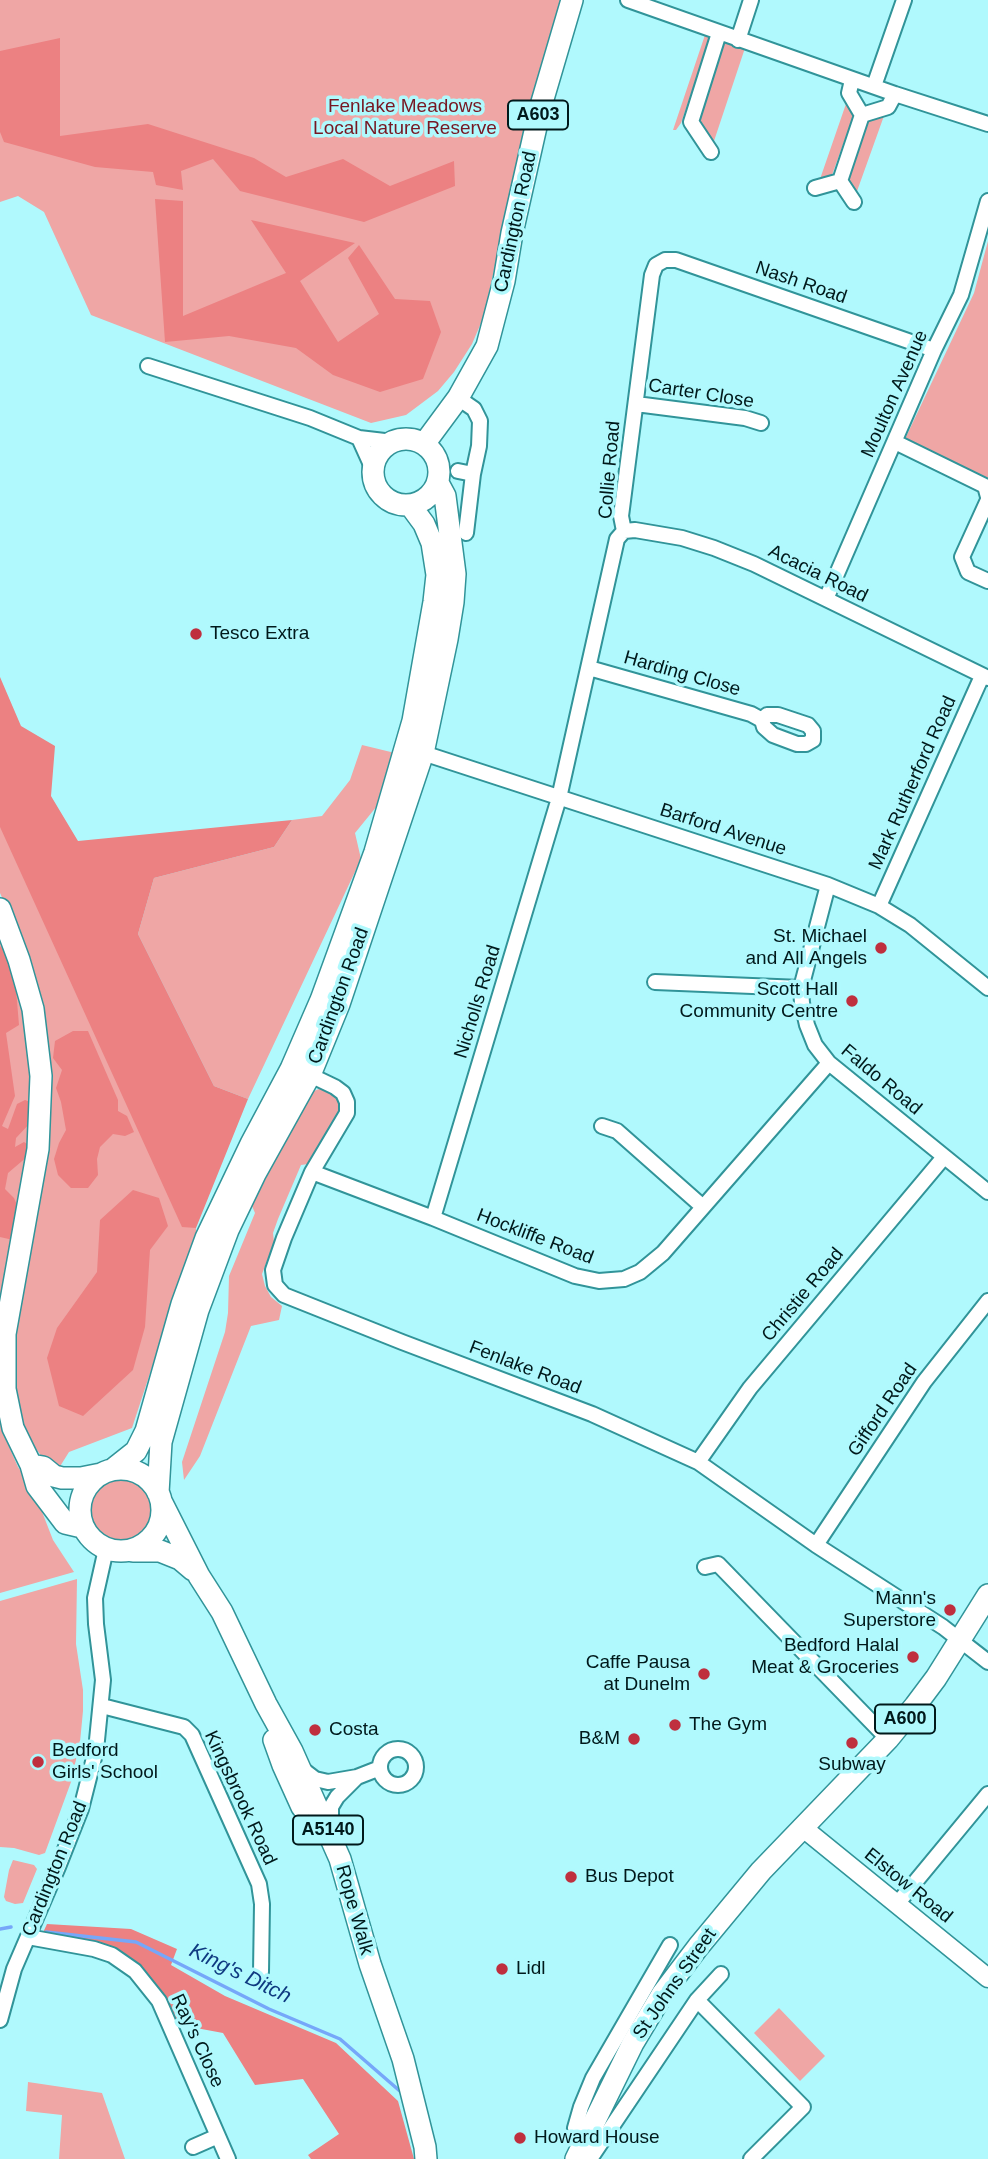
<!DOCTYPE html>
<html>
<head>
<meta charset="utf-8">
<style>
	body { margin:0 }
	canvas { display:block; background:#b0f9fd }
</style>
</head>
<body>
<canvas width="988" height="2159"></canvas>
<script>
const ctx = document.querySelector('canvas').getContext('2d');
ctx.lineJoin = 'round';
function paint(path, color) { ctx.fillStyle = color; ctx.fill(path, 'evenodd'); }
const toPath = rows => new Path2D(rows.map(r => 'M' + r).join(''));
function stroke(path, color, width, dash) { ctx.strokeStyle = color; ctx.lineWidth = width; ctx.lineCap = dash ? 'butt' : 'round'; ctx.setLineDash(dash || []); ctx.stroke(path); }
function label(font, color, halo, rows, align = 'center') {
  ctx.font = font + ' Arial,sans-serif'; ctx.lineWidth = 7; ctx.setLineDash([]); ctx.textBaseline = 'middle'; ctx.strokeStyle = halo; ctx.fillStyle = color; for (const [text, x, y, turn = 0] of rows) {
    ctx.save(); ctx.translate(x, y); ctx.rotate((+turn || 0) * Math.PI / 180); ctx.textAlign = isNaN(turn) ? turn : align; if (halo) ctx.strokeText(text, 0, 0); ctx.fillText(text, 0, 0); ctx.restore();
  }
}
paint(toPath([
	[0,0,565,0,534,104,526,121,484,316,472,344,454,372,438,391,406,415,371,423,91,315,44,212,18,196,0,202],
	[706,32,710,37,681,123,676,130,673,130],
	[726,41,745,48,713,144,697,116,720,46],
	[848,98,854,114,832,175,819,182],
	[885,113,856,194,847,182,860,133,866,119],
	[988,241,988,478,905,439,974,293],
	[362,745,395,753,377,806,355,833,361,859,248,1099,214,1086,138,934,154,878,274,847,292,820,322,816,350,780],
	[0,798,189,1224,196,1228,196,1233,132,1428,69,1452,59,1468,47,1464,34,1446,24,1427,16,1402,12,1359,48,1142,50,1079,47,1034,39,998,26,952,0,893],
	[0,929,30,1025,34,1134,0,1332],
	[319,1089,328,1090,336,1095,340,1100,341,1109,338,1118,308,1164,301,1165,278,1219,273,1233,274,1242,262,1274,265,1286,271,1297,282,1306,279,1320,251,1326,200,1456,184,1480,182,1462,225,1332,228,1313,229,1276,255,1213,252,1206,306,1098,314,1091],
	[0,1417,7,1442,18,1467,41,1501,39,1504,53,1540,74,1572,0,1593],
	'89 1511a32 32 0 1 1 64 0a32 32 0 1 1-64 0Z',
	[77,1579,76,1644,83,1690,83,1711,80,1742,71,1782,45,1853,39,1855,14,1848,0,1847,0,1601],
	[13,1860,34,1865,37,1869,23,1903,15,1904,6,1901,4,1897,9,1870],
	[779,2008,825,2056,800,2081,754,2033],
	[28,2082,102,2093,125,2159,59,2159,62,2115,26,2111]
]), '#efa6a5');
paint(toPath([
	[60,38,60,136,148,124,254,158,286,177,343,159,390,186,454,161,455,186,364,222,240,191,213,159,181,171,183,190,156,185,153,172,95,167,4,142,0,132,0,51],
	[155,199,183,201,183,316,286,273,251,220,355,243,300,281,338,342,379,314,348,258,359,245,395,299,430,301,441,332,423,379,380,392,333,375,296,348,229,336,165,342],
	[0,677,21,726,55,746,51,796,78,841,292,820,274,847,154,878,138,934,214,1086,248,1099,196,1228,182,1227,0,827],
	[0,946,6,952,16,989,19,1025,6,1033,15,1096,2,1126,8,1129,17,1104,25,1100,33,1103,32,1121,16,1138,15,1147,24,1142,30,1146,28,1156,8,1173,5,1189,14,1198,20,1212,13,1240,0,1237],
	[73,1031,88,1031,118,1100,118,1111,127,1116,134,1132,125,1136,113,1134,100,1147,97,1159,98,1175,88,1188,71,1188,58,1175,54,1159,59,1143,66,1130,61,1102,56,1088,62,1070,53,1058,55,1041],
	[133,1190,159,1198,168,1226,150,1250,145,1327,133,1370,83,1416,59,1406,47,1358,57,1328,97,1272,100,1220],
	[47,1924,131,1929,177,1949,171,1965,225,1996,336,2043,398,2101,414,2159,311,2159,308,2155,339,2134,303,2079,255,2085,223,2033,180,2025,163,1997,139,1968,40,1939]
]), '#ec8182');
stroke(toPath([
	[0,1929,11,1927],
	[46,1932,136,1942,269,2009,340,2039,401,2092]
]), '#76a7f9', 3.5);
const minor = toPath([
	[628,0,895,94,988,124],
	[738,40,751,0],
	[852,80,849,93,862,115,888,107,895,94],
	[874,86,904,0],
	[711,152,691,122,719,33],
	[815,188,840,181],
	[854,202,840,181,862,115],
	[148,366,310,418,359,438],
	[636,404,745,418,761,423],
	[895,442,985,486,988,497],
	[373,469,359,438,393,442],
	[458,471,473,474,479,446,480,421,474,409,458,398],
	[988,500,962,557,968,572,988,581],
	[624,531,621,516,652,275,656,265,665,260,676,260,934,350],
	[624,531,635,530,682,538,714,548,754,564,988,678],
	[466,533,473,474],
	[826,599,934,350,961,295,988,201],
	[589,668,751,714,762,720],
	[767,715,778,715,808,725,813,731,813,740,806,744,797,744,773,735,764,727,762,720,767,715],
	[423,753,828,885,879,906,910,925,988,988],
	[828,885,801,988,802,1003,807,1025,815,1045,829,1063,988,1192],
	[879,906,982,676],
	[655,982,801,988],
	[310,1075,335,1087,343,1093,347,1102,347,1113,312,1172,284,1238,273,1270,275,1285,284,1295,402,1342,592,1414,698,1462,816,1545,943,1627,988,1662],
	[602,1126,617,1131,703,1207],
	[312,1172,433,1218,575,1276,599,1281,624,1279,640,1272,663,1253,829,1063],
	[433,1218,559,798,617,539,624,531],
	[698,1462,750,1388,944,1157],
	[816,1545,924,1382,988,1301],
	[705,1567,718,1564,888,1739],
	[102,1706,184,1727,192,1735,259,1884,262,1904,261,1972],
	'380 1767a18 18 0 1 1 36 0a18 18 0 1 1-36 0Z',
	[302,1769,315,1779,328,1782,357,1777,380,1768],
	[331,1828,331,1807,337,1797,356,1778],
	[897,1904,988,1794],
	[28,1937,94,1949,112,1955,135,1971,159,2001,228,2159],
	[697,2000,803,2107,751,2159],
	[0,2020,14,1969,58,1867,81,1809,96,1750,103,1680,96,1624,95,1598,106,1549],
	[586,2136,575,2128,581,2107,593,2078,670,1945],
	[193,2147,218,2136],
	[580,2152,592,2156,697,2000,721,1974]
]);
const tertiary = toPath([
	[802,1827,988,1978]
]);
const primary = toPath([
	'373 472a33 33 0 1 1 66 0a33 33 0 1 1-66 0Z',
	[424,444,458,398,487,346,504,281,512,233,540,109,572,0],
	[0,909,19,960,33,1009,41,1076,38,1149,5,1334,5,1389,13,1428,31,1465,37,1486,65,1523,82,1527],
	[31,1465,43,1467,54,1476,62,1478,81,1478,101,1474],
	'80 1510a41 41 0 1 1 82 0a41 41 0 1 1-82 0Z',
	[112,1470,136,1451,146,1431,182,1304,206,1238,251,1144,291,1069,321,1000,375,852,413,721,434,602,437,575,432,543,424,524,410,505],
	[158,1493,161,1442,198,1310,228,1230,255,1174,310,1075,339,1004,423,753,447,639,453,602,455,574,445,496,438,483],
	[161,1501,199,1576,222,1612,266,1704,292,1751,340,1859,370,1964,403,2059,425,2147,426,2159],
	[133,1551,160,1551,180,1559,193,1570],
	[274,1740,283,1765,302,1807],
	[576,2159,633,2043,663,1993,698,1947,761,1871,888,1739,915,1706,936,1678,988,1595]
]);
stroke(minor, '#319499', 18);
stroke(tertiary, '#319499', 21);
stroke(primary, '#319499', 24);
stroke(minor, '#fff', 14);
stroke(tertiary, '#fff', 18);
stroke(primary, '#fff', 21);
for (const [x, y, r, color] of [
	[196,634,7,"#bf2f3e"],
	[881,948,7,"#bf2f3e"],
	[852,1001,7,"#bf2f3e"],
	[950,1610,7,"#bf2f3e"],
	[913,1657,7,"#bf2f3e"],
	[704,1674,7,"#bf2f3e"],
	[675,1725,7,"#bf2f3e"],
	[315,1730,7,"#bf2f3e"],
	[634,1739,7,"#bf2f3e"],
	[852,1743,7,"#bf2f3e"],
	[38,1762,7,"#bf2f3e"],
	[571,1877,7,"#bf2f3e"],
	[502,1969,7,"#bf2f3e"],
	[520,2138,7,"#bf2f3e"]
]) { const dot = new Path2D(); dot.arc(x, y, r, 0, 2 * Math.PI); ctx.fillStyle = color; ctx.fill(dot); stroke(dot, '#b0f9fd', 2.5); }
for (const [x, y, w] of [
	[538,115,60],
	[905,1719,60],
	[328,1830,70]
]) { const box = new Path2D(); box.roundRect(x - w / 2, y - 14.5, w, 29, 5); ctx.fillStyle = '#b0f9fd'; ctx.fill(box); stroke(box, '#00191b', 2); }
label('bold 18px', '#00191b', null, [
	["A603",538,115],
	["A600",905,1719],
	["A5140",328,1830]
]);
label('19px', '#771722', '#b0f9fd', [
	["Fenlake Meadows",405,107],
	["Local Nature Reserve",405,129]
]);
label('19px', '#00191b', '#b0f9fd', [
	["Cardington Road",516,222,-78],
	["Nash Road",801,283,19],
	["Carter Close",701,394,9],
	["Moulton Avenue",895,394,-66],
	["Collie Road",610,470,-85],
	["Acacia Road",818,574,26],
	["Harding Close",682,674,16],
	["Mark Rutherford Road",913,783,-66],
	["Barford Avenue",723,830,18],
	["Cardington Road",339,996,-70],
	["Nicholls Road",478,1002,-73],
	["Faldo Road",881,1080,40],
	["Hockliffe Road",535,1237,21],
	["Christie Road",803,1295,-50],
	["Fenlake Road",525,1368,21],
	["Gifford Road",883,1410,-56],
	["Kingsbrook Road",240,1798,65],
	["Cardington Road",55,1869,-68],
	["Elstow Road",908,1886,39],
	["Rope Walk",354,1910,74],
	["St Johns Street",675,1984,-55],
	["Ray's Close",197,2041,65]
]);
label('19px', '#00191b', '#b0f9fd', [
	["Tesco Extra",210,634],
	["St. Michael",867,937,"right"],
	["and All Angels",867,959,"right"],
	["Scott Hall",838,990,"right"],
	["Community Centre",838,1012,"right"],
	["Mann's",936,1599,"right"],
	["Superstore",936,1621,"right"],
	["Bedford Halal",899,1646,"right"],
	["Meat & Groceries",899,1668,"right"],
	["Caffe Pausa",690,1663,"right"],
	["at Dunelm",690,1685,"right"],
	["The Gym",689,1725],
	["Costa",329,1730],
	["B&M",620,1739,"right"],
	["Bedford",52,1751],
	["Girls' School",52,1773],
	["Subway",852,1765,"center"],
	["Bus Depot",585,1877],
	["Lidl",516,1969],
	["Howard House",534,2138]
], 'left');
label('italic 21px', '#0f3a81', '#b0f9fd', [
	["King's Ditch",240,1974,26]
]);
</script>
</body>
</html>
